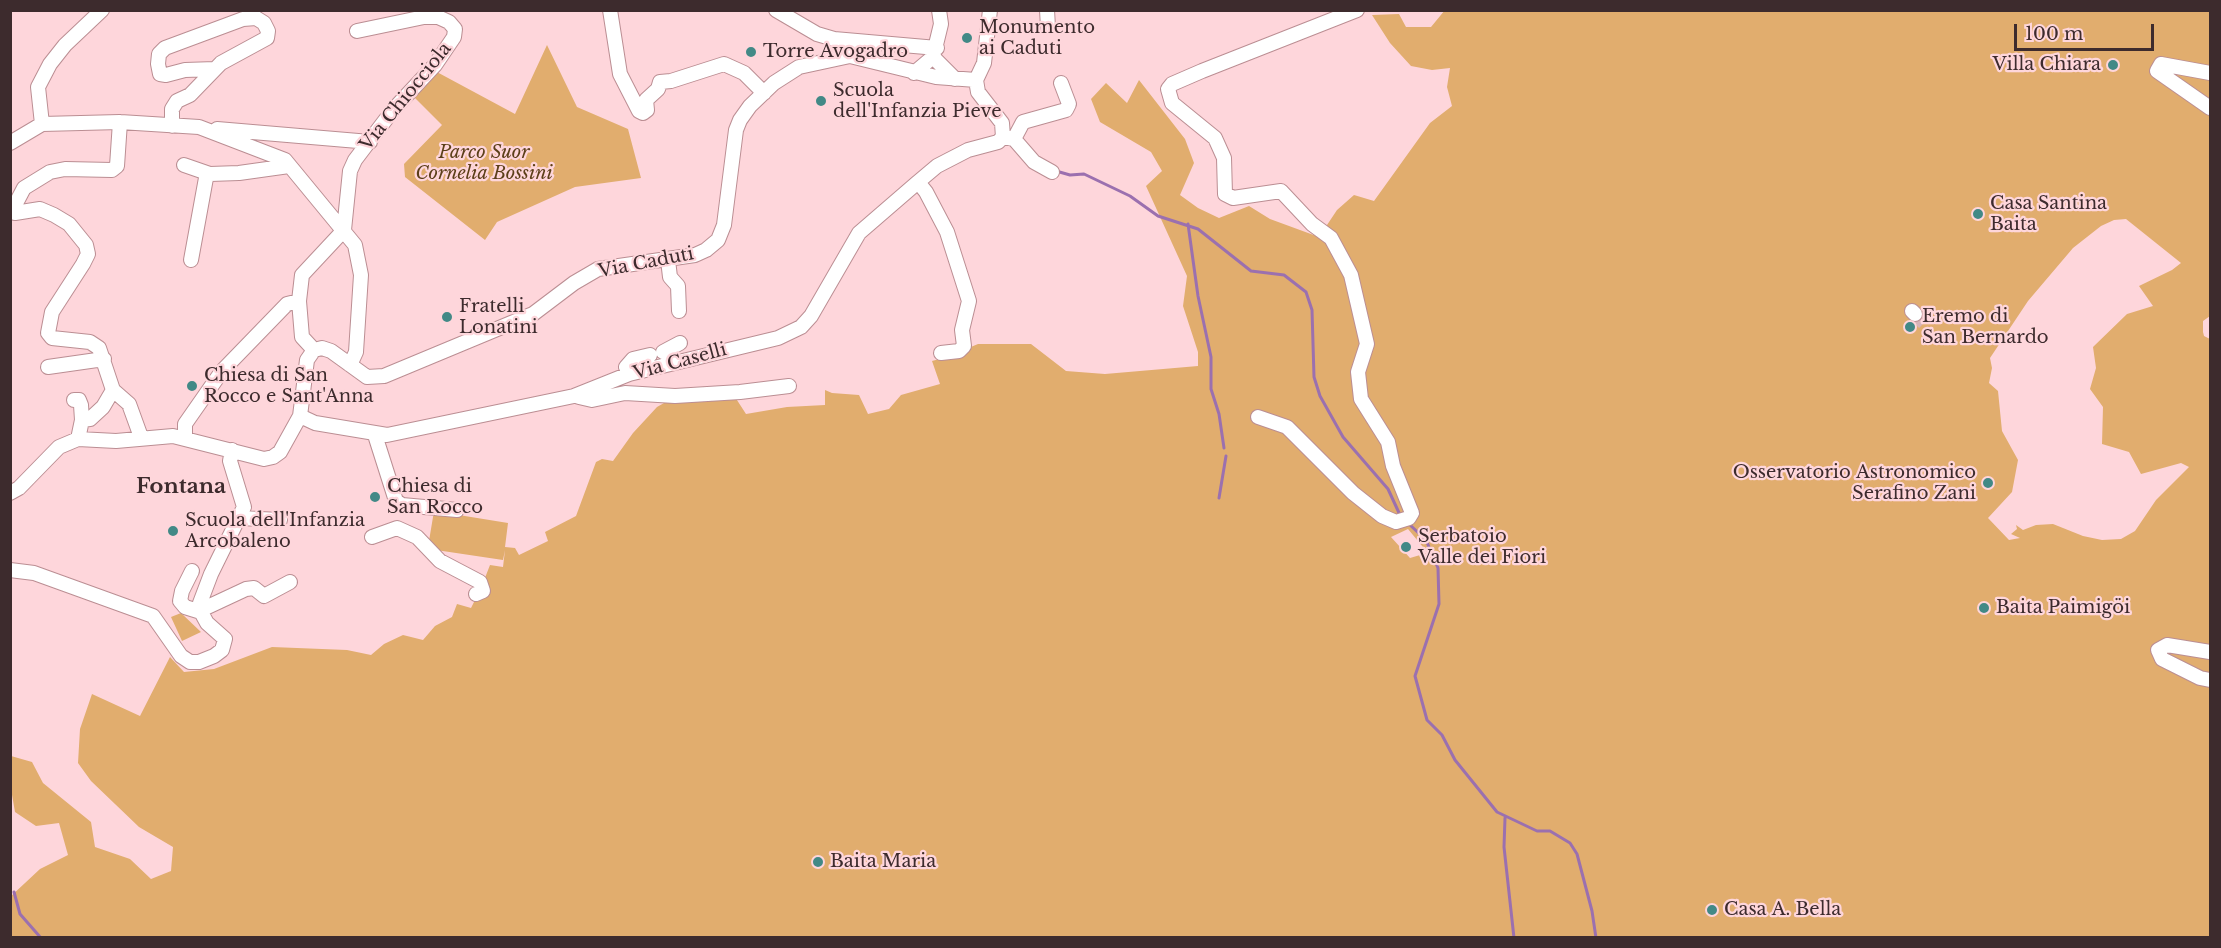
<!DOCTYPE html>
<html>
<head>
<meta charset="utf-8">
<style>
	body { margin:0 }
	#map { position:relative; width:2221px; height:948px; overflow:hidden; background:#fed6db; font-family:"Libre Baskerville",serif }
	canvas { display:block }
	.frame { position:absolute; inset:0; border:12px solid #3d2b2d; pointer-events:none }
	.scale { position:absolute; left:2014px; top:24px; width:140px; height:27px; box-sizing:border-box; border:3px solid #3d2b2d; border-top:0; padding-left:8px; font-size:18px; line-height:21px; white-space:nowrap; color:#3d2b2d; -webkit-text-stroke:4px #fed6db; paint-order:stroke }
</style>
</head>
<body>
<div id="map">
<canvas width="2221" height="948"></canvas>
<div class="frame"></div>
<div class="scale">100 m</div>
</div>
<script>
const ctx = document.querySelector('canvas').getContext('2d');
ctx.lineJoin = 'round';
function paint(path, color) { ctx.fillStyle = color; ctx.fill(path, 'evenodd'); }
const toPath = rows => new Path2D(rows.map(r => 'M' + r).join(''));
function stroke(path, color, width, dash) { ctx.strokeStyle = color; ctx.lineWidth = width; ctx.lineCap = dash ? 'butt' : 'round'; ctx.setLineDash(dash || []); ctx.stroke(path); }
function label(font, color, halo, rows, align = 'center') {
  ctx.font = font + ' "Libre Baskerville",serif'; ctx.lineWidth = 4.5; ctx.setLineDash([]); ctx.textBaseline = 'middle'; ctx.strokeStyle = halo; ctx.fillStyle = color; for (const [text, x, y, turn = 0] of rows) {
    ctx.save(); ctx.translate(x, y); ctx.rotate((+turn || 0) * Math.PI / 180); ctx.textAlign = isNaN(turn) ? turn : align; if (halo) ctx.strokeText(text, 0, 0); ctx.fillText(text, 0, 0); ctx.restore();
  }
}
paint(toPath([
	[1445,10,2210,11,2210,316,2203,321,2203,332,2204,336,2210,339,2210,937,11,938,10,897,40,869,68,855,59,823,36,826,15,812,11,789,11,756,32,762,43,783,91,822,95,847,130,859,151,879,171,871,173,847,139,827,91,781,78,763,80,729,92,694,140,716,170,657,184,672,214,669,272,647,347,650,371,655,384,644,403,635,423,640,435,626,452,617,457,604,471,608,476,598,485,596,483,583,490,565,503,567,505,550,503,560,436,550,429,541,434,511,508,523,505,547,515,548,519,555,548,541,545,532,576,516,596,462,602,459,613,461,633,433,657,407,671,399,735,397,746,414,787,407,825,405,825,390,832,393,859,395,868,414,889,409,901,395,940,384,932,361,947,357,978,344,1031,344,1066,371,1105,374,1198,366,1198,352,1183,306,1187,276,1146,186,1162,171,1151,152,1100,122,1091,99,1106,83,1127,103,1139,80,1185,139,1194,163,1180,195,1198,208,1219,218,1249,206,1270,219,1319,237,1337,210,1354,195,1374,201,1430,123,1452,106,1447,87,1450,68,1432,70,1411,66,1390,43,1372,15,1399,14,1406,27,1431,27],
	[2126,219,2181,263,2172,270,2139,286,2153,306,2127,314,2093,347,2096,368,2090,389,2103,407,2102,444,2129,452,2141,474,2181,463,2189,467,2156,500,2135,531,2121,539,2102,540,2083,536,2053,524,2036,525,2023,530,2016,525,2017,529,2011,534,2020,538,2009,540,1988,518,2012,492,2018,460,2002,431,1998,391,1989,383,1992,368,1990,358,2028,301,2073,248,2101,226,2114,220],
	[1408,529,1427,552,1427,553,1410,558,1391,537],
	[547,45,577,107,628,129,641,178,575,187,497,222,485,240,405,177,404,164,442,125,414,97,435,71,515,114],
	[181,613,201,632,182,641,171,617]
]), '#e1ad6e');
stroke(toPath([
	[1056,171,1070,175,1084,174,1130,196,1158,216,1198,229,1251,271,1284,275,1306,292,1312,310,1314,377,1320,396,1343,437,1388,489,1400,515],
	[1188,224,1198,296,1211,357,1211,389,1219,414,1224,448],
	[1219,498,1226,456],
	[1409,524,1426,540,1438,568,1439,604,1415,676,1427,720,1442,735,1455,760,1497,812,1537,831,1550,831,1570,843,1577,854,1592,911,1596,938],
	[1505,818,1504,847,1514,938],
	[14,892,20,914,41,938]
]), '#9b70af', 3);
stroke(toPath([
	[1915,314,1924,323]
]), '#d7b4b8', 14, [14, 7]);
const minor = toPath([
	[610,10,620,74,639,111,643,113,647,110,646,100,658,89,660,82,671,81,724,64,744,73,764,93],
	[776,10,817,34,834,39,937,48],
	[1047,10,1048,27],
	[933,57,955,79],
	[914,73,933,57,941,24,939,10],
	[2210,73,2161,64,2157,71,2210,108],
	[976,80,978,92,1002,123,1003,137,1014,139,1034,162,1052,172],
	[976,80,984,63,990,10],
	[120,122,117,166,112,170,65,169,50,172,24,188,14,207,15,213,40,209,54,215,69,224,86,245,88,254,83,264,52,312,48,333,52,338,90,342,99,348,113,390,129,404,141,437],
	[42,124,38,87,50,64,65,45,102,10],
	[172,126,172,109,177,101,190,95,221,63,267,38,268,31,264,23,256,18,243,19,165,48,159,54,158,64,160,74,166,75,185,70,215,69],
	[217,129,370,142],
	[1014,139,1023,122,1066,110,1069,104,1061,83],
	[10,143,42,124,120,122,199,127,285,160,355,245,361,275,356,352,350,365],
	[184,165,210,174],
	[191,260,206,178,210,174,239,173,289,166],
	[668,260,670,277,678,286,679,311],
	[1912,311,1915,314],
	[314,350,302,337,299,301,302,275,344,230,350,171,355,160,393,110,435,65,454,37,455,29,449,22,438,17,424,17,357,31],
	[663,352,680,343],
	[941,353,959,351,964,346,962,330,969,301,947,232,926,192,918,182,937,166,968,150,998,142,1003,137],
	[48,367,104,359],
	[629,374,626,367,633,359,650,355],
	[579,397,592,400,625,393,675,396,740,392,789,386],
	[74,400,79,400,81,405,82,420],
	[300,416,315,423,387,435,574,396,629,374,778,338,801,327,811,316,859,233,918,182],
	[1258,417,1287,427,1353,493,1382,516,1396,522,1409,518,1412,513,1393,466,1388,442,1361,399,1358,372,1367,344,1351,275,1331,238,1312,224,1281,191,1233,198,1225,194,1224,158,1215,138,1172,103,1168,89,1172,84,1202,71,1357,10],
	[375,435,396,501,402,505,457,510],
	[185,437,185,424,222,371,287,304,299,301],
	[78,439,82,420,90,419,103,407,113,390],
	[10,493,19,488,59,447,78,439,116,441,173,436,264,459,273,457,280,452,300,416,307,360,314,350,322,348,331,351,367,377,384,376,533,314,574,283,598,269,695,255,706,250,718,240,724,225,736,130,740,120,750,106,774,83,799,67,850,56,936,77,976,80],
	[240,518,280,520],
	[372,537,397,528,417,537,440,561,480,582,483,591,476,594],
	[10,570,34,573,153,616,181,656,190,662,199,662,214,656,222,650,225,639,207,623,201,612,200,603,211,574,244,507,230,461,232,450],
	[192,571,182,591,180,601,185,607,201,612],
	[201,610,246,589,254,588,264,596,290,582],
	[2210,652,2167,645,2158,650,2162,659,2200,678,2210,680]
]);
stroke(minor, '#bb8e93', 16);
stroke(minor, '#fff', 14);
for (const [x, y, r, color] of [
	[967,38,6,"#428986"],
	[751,52,6,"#428986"],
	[2113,65,6,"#428986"],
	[821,101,6,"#428986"],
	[1978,214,6,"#428986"],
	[447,317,6,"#428986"],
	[1910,327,6,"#428986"],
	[192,386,6,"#428986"],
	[1988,483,6,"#428986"],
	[375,497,6,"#428986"],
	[173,531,6,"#428986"],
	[1406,547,6,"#428986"],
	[1984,608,6,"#428986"],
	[818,862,6,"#428986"],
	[1712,910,6,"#428986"]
]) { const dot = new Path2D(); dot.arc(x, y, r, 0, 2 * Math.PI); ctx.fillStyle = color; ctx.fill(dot); stroke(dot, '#fed6db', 2); }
label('18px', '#3d2b2d', '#fed6db', [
	["Monumento",979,28],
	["ai Caduti",979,49],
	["Torre Avogadro",763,52],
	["Villa Chiara",2101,65,"right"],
	["Scuola",833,91],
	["dell'Infanzia Pieve",833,112],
	["Casa Santina",1990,204],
	["Baita",1990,225],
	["Fratelli",459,307],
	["Lonatini",459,328],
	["Eremo di",1922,317],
	["San Bernardo",1922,338],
	["Chiesa di San",204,376],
	["Rocco e Sant'Anna",204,397],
	["Osservatorio Astronomico",1976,473,"right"],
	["Serafino Zani",1976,494,"right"],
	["Chiesa di",387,487],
	["San Rocco",387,508],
	["Scuola dell'Infanzia",185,521],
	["Arcobaleno",185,542],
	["Serbatoio",1418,537],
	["Valle dei Fiori",1418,558],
	["Baita Paimigöi",1996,608],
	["Baita Maria",830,862],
	["Casa A. Bella",1724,910]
], 'left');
label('18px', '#3d2b2d', '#fed6db', [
	["Via Chiocciola",406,97,-51],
	["Via Caduti",646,263,-11],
	["Via Caselli",680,362,-15]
]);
label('italic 18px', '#5c3f19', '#fed6db', [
	["Parco Suor",484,153],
	["Cornelia Bossini",484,174]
]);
label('bold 21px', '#3d2b2d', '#fed6db', [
	["Fontana",181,487]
]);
</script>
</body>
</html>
